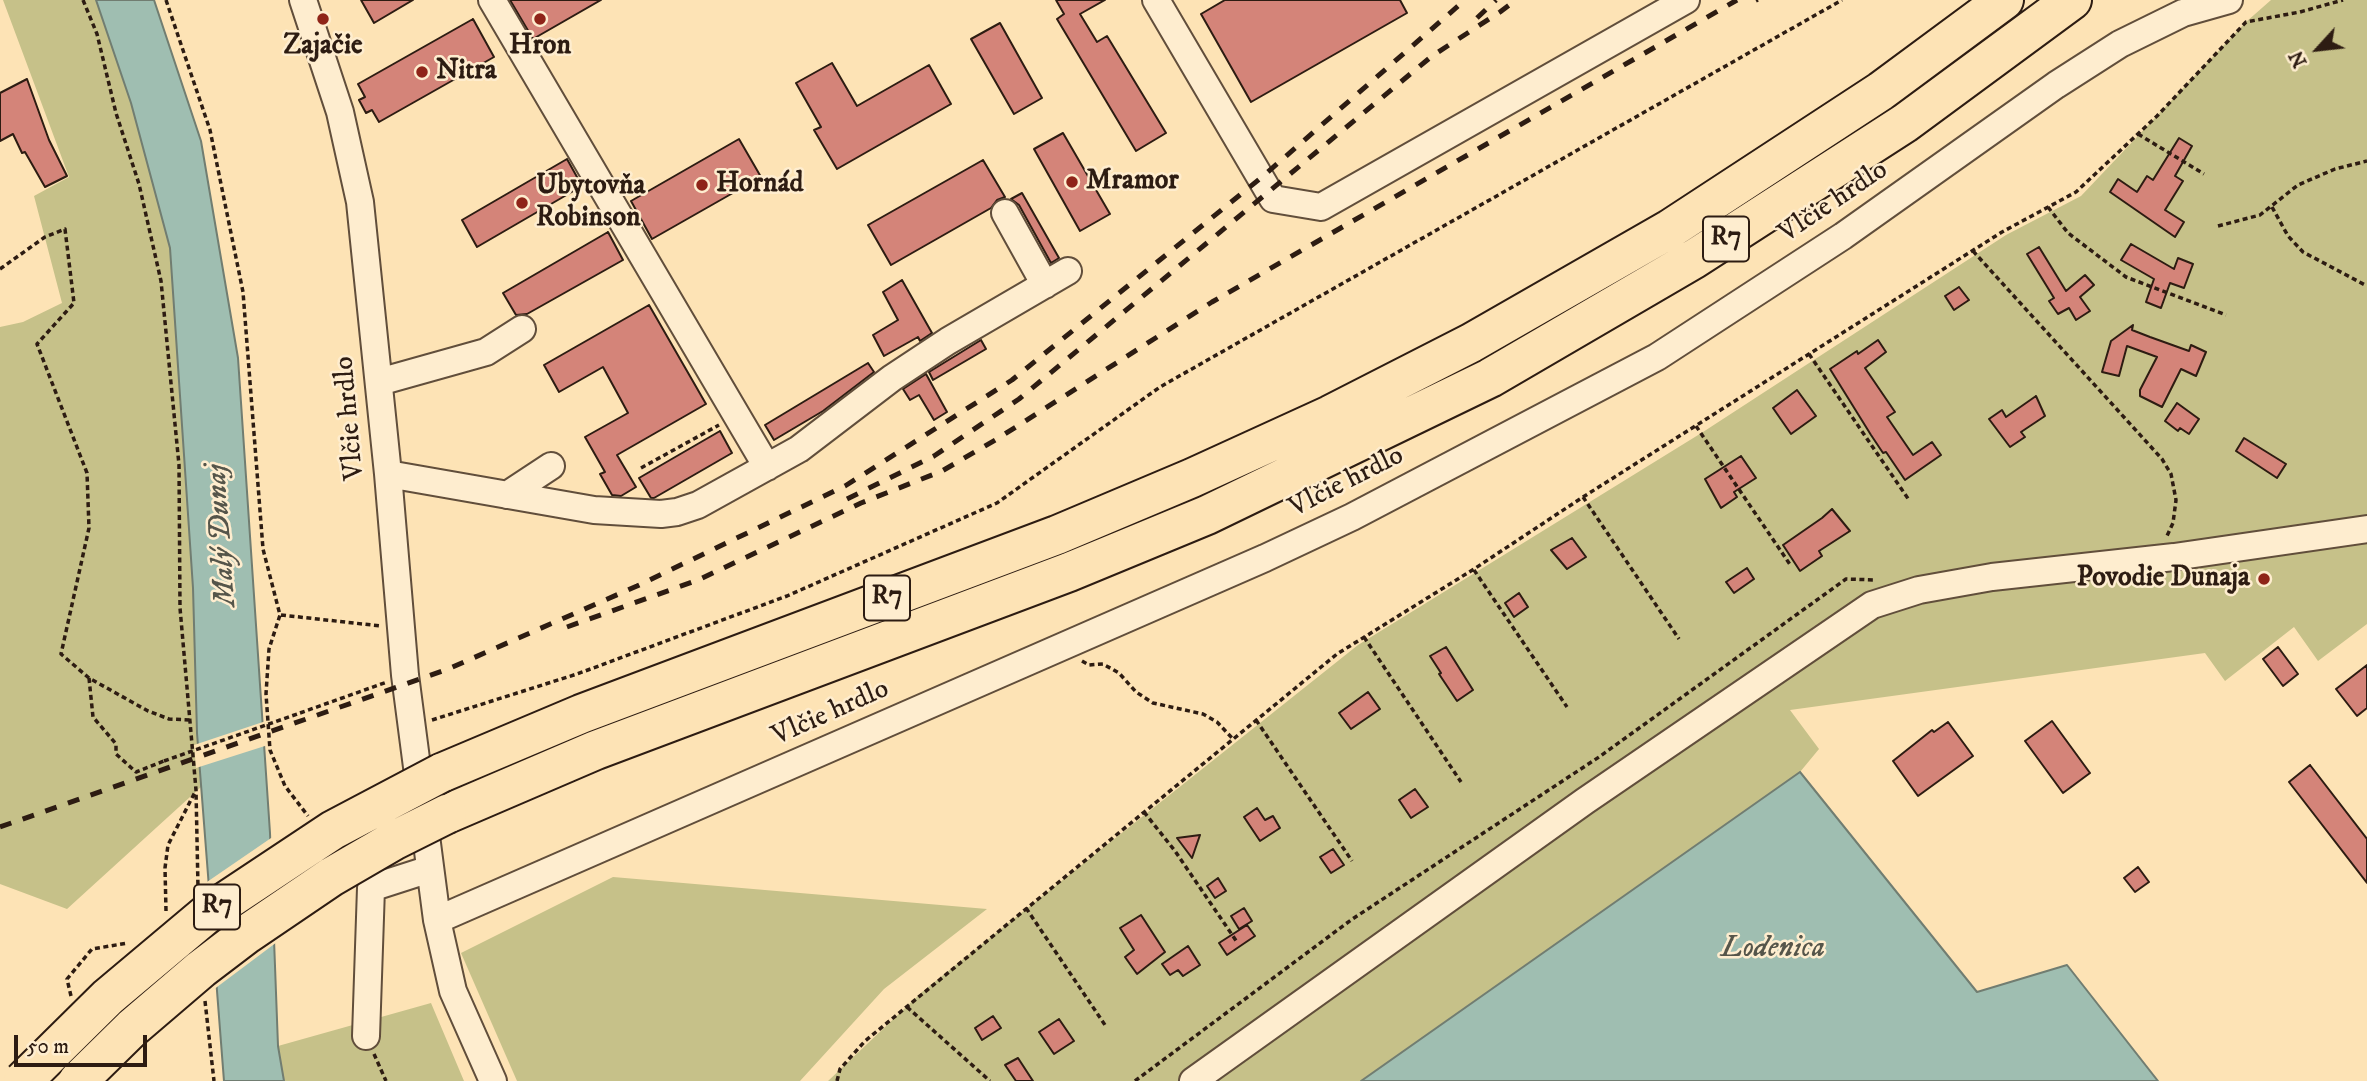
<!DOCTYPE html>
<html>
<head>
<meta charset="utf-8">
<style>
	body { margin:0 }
	#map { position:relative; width:2367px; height:1081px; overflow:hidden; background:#fde3b5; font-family:"IM FELL DW Pica",serif }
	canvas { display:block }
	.north { position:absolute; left:2283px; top:14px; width:70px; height:70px; -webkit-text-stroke:5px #feedcf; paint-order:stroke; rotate:243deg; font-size:19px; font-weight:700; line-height:28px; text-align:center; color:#2d1c12 }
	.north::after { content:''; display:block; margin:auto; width:24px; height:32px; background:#2d1c12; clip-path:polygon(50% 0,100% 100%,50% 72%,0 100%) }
	.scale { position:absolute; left:14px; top:1035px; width:133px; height:32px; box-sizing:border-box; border:4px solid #2d1c12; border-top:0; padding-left:9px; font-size:21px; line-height:24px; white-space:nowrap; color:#2d1c12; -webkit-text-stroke:5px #feedcf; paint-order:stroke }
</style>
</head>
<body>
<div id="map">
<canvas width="2367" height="1081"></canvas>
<div class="north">N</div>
<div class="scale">50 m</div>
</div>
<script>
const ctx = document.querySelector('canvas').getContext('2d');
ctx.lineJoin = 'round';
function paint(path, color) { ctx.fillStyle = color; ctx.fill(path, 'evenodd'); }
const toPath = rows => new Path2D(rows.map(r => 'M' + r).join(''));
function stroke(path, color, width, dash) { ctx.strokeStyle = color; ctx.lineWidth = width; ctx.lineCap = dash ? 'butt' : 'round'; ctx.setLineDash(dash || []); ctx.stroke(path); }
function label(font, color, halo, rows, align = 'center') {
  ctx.font = font + ' "IM FELL DW Pica",serif'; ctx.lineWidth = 5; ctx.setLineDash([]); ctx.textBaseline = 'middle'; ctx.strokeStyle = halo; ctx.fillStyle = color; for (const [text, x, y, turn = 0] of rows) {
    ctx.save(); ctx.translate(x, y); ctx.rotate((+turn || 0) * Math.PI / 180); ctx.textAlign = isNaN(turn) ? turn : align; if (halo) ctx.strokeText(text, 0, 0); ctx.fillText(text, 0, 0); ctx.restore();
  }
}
paint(toPath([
	[3,0,96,0,131,103,170,248,193,588,201,787,67,909,0,884,0,327,23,322,62,303,34,196,69,177],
	[2271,0,2367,0,2367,624,2318,661,2294,627,2225,681,2205,653,1790,710,1819,749,1800,772,1361,1081,828,1081,922,992,1358,645,1703,432,2006,235,2081,196,2246,22],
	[613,877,987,909,884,989,800,1081,517,1081,461,953],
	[431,1003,464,1081,284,1081,278,1046]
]), '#c6c189');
const water = toPath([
	[96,0,154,0,201,141,238,358,270,833,278,1046,284,1081,224,1081,197,733,193,588,170,248,131,103,96,0],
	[1800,772,1977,992,2067,965,2158,1081,1361,1081,1800,772]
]);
paint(water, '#9fbeb1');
stroke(water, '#717d71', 2);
paint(toPath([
	[266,721,268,745,196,768,194,745],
	[274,836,277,942,213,990,204,884]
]), '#fde3b5');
const building = toPath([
	[361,0,413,0,374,23,361,0],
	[510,0,601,0,533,39,510,0],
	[1056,0,1105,0,1080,14,1097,42,1107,36,1166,133,1136,151,1057,19,1064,14,1056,0],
	[1225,0,1400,0,1407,13,1251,102,1201,14,1225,0],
	[473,19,494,57,379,122,372,110,366,113,359,100,365,97,358,84,473,19],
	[1000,23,1042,98,1014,114,971,39,1000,23],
	[832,63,857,106,929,65,951,104,837,169,814,130,821,127,796,83,832,63],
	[27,79,49,140,67,176,45,187,25,152,22,153,13,134,0,141,0,93,27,79],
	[1063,133,1110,214,1080,231,1034,149,1063,133],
	[2179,138,2192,146,2175,176,2183,181,2165,210,2184,222,2175,237,2110,192,2118,179,2137,192,2147,176,2153,180,2179,138],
	[739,139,761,177,652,239,631,201,739,139],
	[567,159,582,186,477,247,462,220,567,159],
	[983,160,1005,197,997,200,991,208,891,265,868,225,983,160],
	[1022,193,1059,258,1051,263,1019,205,1011,199,1022,193],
	[608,232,623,260,527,314,516,315,503,293,608,232],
	[2131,244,2174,269,2178,258,2193,264,2184,288,2170,283,2161,308,2146,302,2154,279,2121,260,2131,244],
	[2039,247,2066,291,2085,275,2094,285,2080,297,2090,311,2076,320,2069,308,2058,314,2049,301,2054,298,2027,254,2039,247],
	[902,280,932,333,920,341,918,337,884,356,873,335,898,320,883,292,902,280],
	[1959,287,1969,300,1954,310,1945,296,1959,287],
	[649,305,706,404,617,455,636,487,621,496,612,495,600,474,605,472,585,437,628,413,621,400,603,367,559,392,544,365,649,305],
	[2133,325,2132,330,2150,337,2189,351,2191,345,2206,352,2196,376,2181,369,2162,407,2140,396,2140,390,2157,357,2127,346,2119,376,2102,372,2111,341,2133,325],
	[981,340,986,349,933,380,929,372,981,340],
	[1878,340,1886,352,1865,368,1895,412,1887,417,1913,455,1932,442,1941,455,1905,480,1886,452,1883,453,1871,435,1830,369,1857,351,1858,354,1878,340],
	[868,363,874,372,823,411,774,440,765,425,868,363],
	[926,374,947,412,934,420,919,395,910,400,903,389,926,374],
	[1797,390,1816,416,1791,434,1773,408,1797,390],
	[2036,396,2045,416,2021,432,2025,437,2010,447,1989,419,2002,410,2006,417,2036,396],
	[2177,403,2199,419,2189,434,2180,428,2178,431,2165,421,2177,403],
	[720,431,732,453,654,498,651,498,639,478,720,431],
	[2244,438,2286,464,2277,478,2236,451,2244,438],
	[1741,456,1756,478,1734,492,1737,497,1721,508,1705,479,1741,456],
	[1832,509,1850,531,1819,551,1822,556,1800,571,1783,545,1822,518,1832,509],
	[1572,538,1586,557,1567,569,1551,550,1572,538],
	[1747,568,1754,579,1734,593,1726,582,1747,568],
	[1519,593,1528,607,1514,617,1505,603,1519,593],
	[1446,647,1473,690,1457,701,1439,674,1441,673,1430,656,1446,647],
	[2278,647,2298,674,2283,686,2263,659,2278,647],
	[2367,665,2367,708,2357,716,2336,689,2367,665],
	[1368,692,1380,709,1351,729,1339,713,1368,692],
	[2052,721,2090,773,2063,793,2025,741,2052,721],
	[1948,722,1973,756,1918,796,1893,761,1932,730,1934,732,1948,722],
	[2310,765,2367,839,2367,883,2289,782,2310,765],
	[1415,789,1428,807,1411,818,1399,800,1415,789],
	[1257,808,1265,820,1273,816,1280,828,1260,841,1244,817,1257,808],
	[1200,835,1192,858,1177,838,1200,835],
	[1333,849,1344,865,1331,873,1320,857,1333,849],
	[2138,867,2149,882,2135,892,2124,878,2138,867],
	[1218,878,1226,891,1215,898,1207,886,1218,878],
	[1244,908,1252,921,1239,929,1231,916,1244,908],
	[1141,915,1165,952,1137,974,1125,957,1134,950,1120,928,1141,915],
	[1247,925,1255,936,1227,955,1219,943,1247,925],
	[1188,946,1200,965,1183,976,1178,970,1170,975,1162,964,1188,946],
	[993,1016,1001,1028,982,1040,975,1028,993,1016],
	[1059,1019,1074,1041,1054,1054,1039,1032,1059,1019],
	[1018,1058,1033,1081,1016,1081,1005,1065,1018,1058]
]);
paint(building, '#d48479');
stroke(building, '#2d1c12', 2);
const minor = toPath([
	[303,0,340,112,360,202,388,474,405,675,437,920,453,991,493,1081],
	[492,0,767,467],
	[1156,0,1273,199,1321,207,1686,0],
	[1005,213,1045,285],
	[379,382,486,352,522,329],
	[388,474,594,510,661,514,677,512,698,505,799,449,892,378,948,341,1068,271],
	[507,495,551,466],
	[437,920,1265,558,1352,517,1657,357,1843,236,2056,85,2120,44,2183,13,2229,0],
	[366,1036,371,888,430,869],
	[1193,1081,1585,801,1872,605,1919,590,1992,577,2174,557,2367,529]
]);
const highway = toPath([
	[441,773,581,714,1057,535,1192,478,1330,415,1471,343,1670,229,1881,91,2004,0],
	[447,814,596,750,1069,572,1207,515,1490,378,1694,259,1905,123,2072,0]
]);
stroke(minor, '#614e3b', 30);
stroke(highway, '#2d1c12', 42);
stroke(toPath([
	[83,0,97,34,116,113,139,184,161,281,179,465,180,608,196,790,198,888],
	[166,0,210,130,243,292,263,549,280,615,269,649,266,694,270,750,285,786,308,816],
	[1756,1,1758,0],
	[2138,134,2204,174],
	[2048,207,2068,233,2126,277,2226,315],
	[2272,207,2288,236,2303,252,2367,286],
	[2218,226,2260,215,2298,185,2335,169,2367,161],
	[1973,251,2162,459,2171,474,2176,500,2173,523,2166,538],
	[0,269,45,237,65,229,74,303,37,344,87,473,89,528,61,654,89,678,148,711,169,719,190,720],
	[1809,354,1909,500],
	[1696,426,1791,566],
	[641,468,719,425],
	[1583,497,1679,639],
	[1474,570,1567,707],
	[281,615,381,626],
	[1364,637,1461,782],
	[1082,661,1089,665,1103,664,1119,673,1136,692,1153,703,1203,714,1217,722,1233,739],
	[89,678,93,717,116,744,116,754,136,772,164,761],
	[300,713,387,682],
	[432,720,577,674,787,596,997,503,1160,387,1842,0],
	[1256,720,1352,861],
	[1144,812,1175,851,1237,942],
	[1026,908,1105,1025],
	[166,911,165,868,168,845,195,792],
	[71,996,67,979,92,949,128,943],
	[205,1001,214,1081],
	[907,1007,990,1081],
	[374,1054,386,1081],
	[837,1081,840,1069,865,1041,1337,654,1474,569,1583,497,2002,232,2076,192,2157,116,2246,22,2300,12,2343,0],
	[1135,1081,1351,920,1599,757,1846,579,1876,580]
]), '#2d1c12', 3.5, [5, 3.5]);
stroke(minor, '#feedcf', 26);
stroke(highway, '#fde3b5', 38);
stroke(toPath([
	[1477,18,1496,0],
	[847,499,934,456,1019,399,1432,56,1500,12,1516,0],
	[567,627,698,580,861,503,942,471,997,439,1212,302,1737,0],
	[0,827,448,669,637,586,845,486,1012,380,1262,177,1465,0]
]), '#2d1c12', 5, [12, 12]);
const highwayBridge = toPath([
	[23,1081,108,997,208,913,333,830,441,773],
	[78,1081,132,1028,201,969,247,934,331,877,393,841,447,814]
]);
stroke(highwayBridge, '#2d1c12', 42, []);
stroke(toPath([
	[164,761,300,713]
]), '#2d1c12', 3.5, [5, 3.5]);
stroke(highwayBridge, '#fde3b5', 38);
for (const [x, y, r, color] of [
	[323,19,7,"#8f2418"],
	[540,19,7,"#8f2418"],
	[422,72,7,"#8f2418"],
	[1072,182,7,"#8f2418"],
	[702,185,7,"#8f2418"],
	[522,203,7,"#8f2418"],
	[2264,579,7,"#8f2418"]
]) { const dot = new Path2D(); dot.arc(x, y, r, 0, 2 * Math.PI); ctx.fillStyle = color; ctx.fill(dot); stroke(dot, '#feedcf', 2.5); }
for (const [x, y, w] of [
	[1726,239,46],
	[887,598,46],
	[217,907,46]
]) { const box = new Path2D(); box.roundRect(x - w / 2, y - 22.5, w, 45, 5); ctx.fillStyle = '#feedcf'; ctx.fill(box); stroke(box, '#2d1c12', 2); }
label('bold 26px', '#2d1c12', null, [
	["R7",1726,239],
	["R7",887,598],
	["R7",217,907]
]);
label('bold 28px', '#2d1c12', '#feedcf', [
	["Zajačie",323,47,"center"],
	["Hron",540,47,"center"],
	["Nitra",436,72],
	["Mramor",1086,182],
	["Hornád",716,185],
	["Ubytovňa",536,187],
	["Robinson",536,219],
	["Povodie Dunaja",2250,579,"right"]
], 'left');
label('28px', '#2d1c12', '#feedcf', [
	["Vlčie hrdlo",1834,203,-34],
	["Vlčie hrdlo",351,418,-95],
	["Vlčie hrdlo",1347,483,-27],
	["Vlčie hrdlo",831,714,-24]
]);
label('italic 30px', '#55554a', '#feedcf', [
	["Malý Dunaj",223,535,-94],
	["Lodenica",1773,950]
]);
</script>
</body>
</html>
